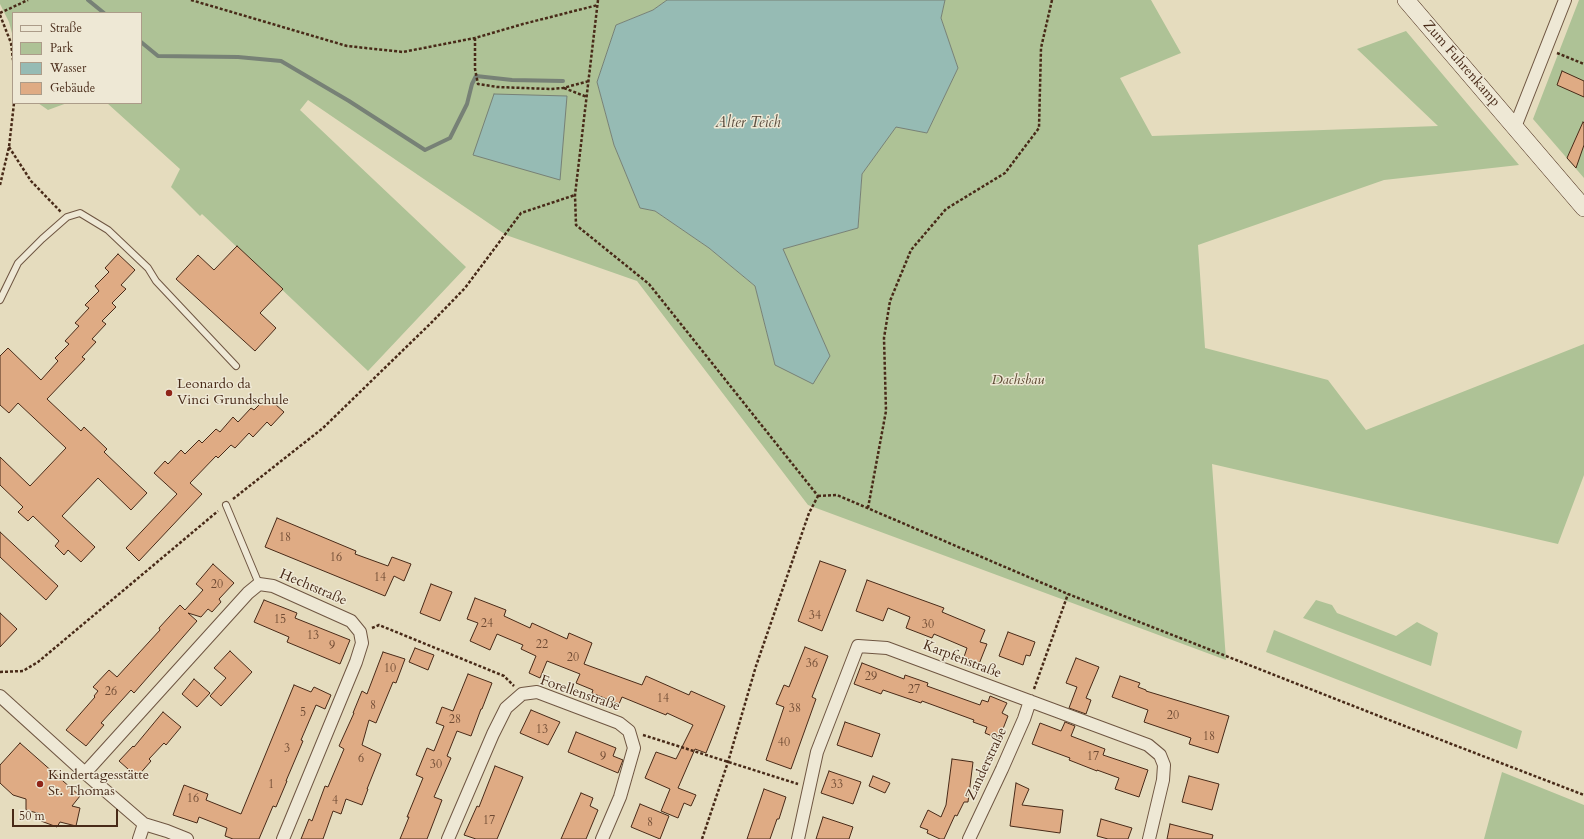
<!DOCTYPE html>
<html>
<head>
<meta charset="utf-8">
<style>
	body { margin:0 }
	#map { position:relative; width:1584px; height:839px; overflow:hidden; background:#e5dcbe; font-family:Cardo,serif }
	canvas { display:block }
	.legend { position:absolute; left:12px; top:12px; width:130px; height:92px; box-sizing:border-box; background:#eee8d5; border:1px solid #ac9c89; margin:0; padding:5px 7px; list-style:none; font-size:12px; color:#482a18 }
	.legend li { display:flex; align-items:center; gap:8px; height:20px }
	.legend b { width:20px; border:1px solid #ac9c89 }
	.scale { position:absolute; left:12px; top:809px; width:106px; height:18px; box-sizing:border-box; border:2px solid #482a18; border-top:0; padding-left:5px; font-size:12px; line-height:14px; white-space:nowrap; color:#482a18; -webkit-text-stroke:3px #eee8d5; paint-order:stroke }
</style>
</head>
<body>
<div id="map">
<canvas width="1584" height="839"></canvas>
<ul class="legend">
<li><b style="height:5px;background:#eee8d5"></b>Straße</li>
<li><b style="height:11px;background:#aec296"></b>Park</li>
<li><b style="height:11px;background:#96bbb4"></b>Wasser</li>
<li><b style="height:11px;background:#dfab84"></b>Gebäude</li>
</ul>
<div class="scale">50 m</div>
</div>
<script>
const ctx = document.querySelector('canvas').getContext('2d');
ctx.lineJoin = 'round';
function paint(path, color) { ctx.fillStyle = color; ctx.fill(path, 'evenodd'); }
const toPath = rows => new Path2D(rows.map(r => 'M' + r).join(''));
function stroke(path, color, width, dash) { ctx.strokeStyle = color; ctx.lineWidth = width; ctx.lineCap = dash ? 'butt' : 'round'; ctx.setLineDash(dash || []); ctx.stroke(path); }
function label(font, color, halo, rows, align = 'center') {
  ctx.font = font + ' Cardo,serif'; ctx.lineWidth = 3; ctx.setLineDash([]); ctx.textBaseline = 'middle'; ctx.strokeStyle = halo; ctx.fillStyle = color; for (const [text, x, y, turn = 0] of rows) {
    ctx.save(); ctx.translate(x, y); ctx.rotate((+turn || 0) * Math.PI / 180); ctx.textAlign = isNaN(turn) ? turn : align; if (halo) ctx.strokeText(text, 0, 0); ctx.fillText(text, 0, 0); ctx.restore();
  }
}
paint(toPath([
	[0,0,667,0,653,10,616,25,597,82,614,145,640,207,655,211,709,248,755,286,775,365,830,356,782,249,858,228,862,174,896,126,927,133,958,68,941,18,945,0,1151,0,1181,53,1120,78,1152,136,1438,126,1357,49,1406,31,1519,165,1384,180,1198,245,1205,348,1328,380,1366,430,1584,344,1584,475,1558,544,1212,464,1226,660,808,505,637,281,506,235,308,100,300,110,466,267,368,371,202,214,200,216,171,187,180,169,107,103,141,103,141,13,13,13,13,37,9,22,0,4],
	[1579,0,1584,0,1584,178,1533,119],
	[38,103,67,103,48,110],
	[1316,600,1332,605,1337,613,1396,636,1417,622,1438,633,1431,666,1303,618],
	[1274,630,1522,731,1517,749,1266,652],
	[1502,772,1584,805,1584,839,1484,839]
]), '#aec296');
const water = toPath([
	[667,0,945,0,941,18,958,68,927,133,896,127,862,174,858,228,783,249,830,356,813,384,775,365,755,286,709,248,655,211,640,208,614,145,597,82,616,25,653,10,667,0],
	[494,94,567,96,560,180,473,155,494,94]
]);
paint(water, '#96bbb4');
stroke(water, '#778176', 1);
stroke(toPath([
	[88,0,104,13],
	[141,42,158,56,238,57,281,61,349,101,425,150,450,138,467,104,472,84,476,76,512,80,563,81]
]), '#778176', 4);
const building = toPath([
	[1562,71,1584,81,1584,97,1557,85,1562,71],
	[1583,122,1584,123,1584,145,1576,168,1567,158,1583,122],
	[237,246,283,289,260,313,276,328,255,351,176,279,198,255,214,270,237,246],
	[118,254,135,270,121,285,126,289,112,303,116,307,102,321,106,324,92,339,96,342,82,357,85,359,47,399,81,431,84,427,107,449,104,452,147,493,131,510,98,478,62,516,95,547,81,562,68,550,64,555,55,546,59,541,33,516,28,521,18,512,23,507,0,485,0,457,30,486,66,448,18,403,9,413,0,405,0,356,8,348,41,380,58,361,55,358,69,344,65,341,79,326,75,323,89,308,85,305,99,291,95,286,109,272,105,268,118,254],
	[267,397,284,412,271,426,267,422,253,437,249,433,235,448,231,445,218,458,216,456,190,483,202,494,139,561,126,548,177,494,154,473,165,461,168,464,181,450,185,454,199,440,202,443,216,429,220,432,233,417,238,422,251,408,254,410,267,397],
	[277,518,356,551,355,554,388,566,392,557,411,564,404,581,394,576,385,596,265,547,277,518],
	[0,532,58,586,46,600,0,557,0,532],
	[820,561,846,570,822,631,798,621,820,561],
	[213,564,234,583,219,599,221,602,212,612,208,609,201,617,188,613,197,621,134,693,131,690,101,723,104,725,86,746,66,730,95,697,94,696,98,691,93,687,109,670,117,677,160,630,159,628,180,605,185,610,203,590,196,584,213,564],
	[867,580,944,608,942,612,985,630,980,642,987,644,979,664,964,657,967,648,934,634,932,638,906,628,910,617,888,608,883,621,856,611,867,580],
	[431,584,452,592,440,621,420,613,431,584],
	[475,598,506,610,504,616,530,628,532,623,567,639,569,633,592,643,584,664,642,685,646,676,689,695,691,691,725,706,706,753,695,749,678,788,696,795,691,806,684,803,678,818,661,811,670,789,645,778,656,752,676,759,693,725,667,713,666,715,622,697,619,704,592,693,593,690,576,683,580,674,547,661,540,678,529,673,536,656,521,649,523,645,497,634,490,650,470,641,478,623,467,619,475,598],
	[264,600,297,613,295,618,350,640,340,664,287,642,289,637,254,622,264,600],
	[0,613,17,629,0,647,0,613],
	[1008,632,1035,642,1030,656,1026,655,1023,665,999,656,1008,632],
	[805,647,828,656,812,697,816,699,791,769,766,760,784,707,776,704,784,685,789,687,805,647],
	[415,648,434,655,428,670,409,662,415,648],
	[230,651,252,672,221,706,210,696,226,678,214,668,230,651],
	[383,652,405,659,396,683,393,682,376,723,369,720,362,745,381,754,367,789,368,789,362,805,346,799,341,814,333,811,323,839,301,839,309,819,312,821,325,786,328,787,344,749,339,746,354,713,353,713,362,691,367,694,383,652],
	[1076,658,1099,667,1086,698,1091,700,1086,714,1069,708,1077,687,1066,683,1076,658],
	[862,663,904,679,905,675,928,683,927,686,980,705,982,700,988,702,990,696,1007,703,1002,713,1008,716,999,739,985,733,987,727,973,722,974,720,922,701,921,703,883,690,881,694,854,684,862,663],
	[468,674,492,683,482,709,481,709,471,736,457,731,447,756,451,758,434,797,442,800,427,839,400,839,409,817,407,817,423,778,416,775,427,748,434,751,444,726,436,723,442,707,453,711,468,674],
	[1120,676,1140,683,1138,687,1146,690,1146,691,1229,716,1218,753,1189,744,1191,738,1144,722,1148,710,1112,697,1120,676],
	[194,679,210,693,197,707,182,694,194,679],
	[294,685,311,692,314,687,331,695,325,709,316,705,301,740,303,741,286,781,287,781,276,807,273,806,259,839,233,839,225,836,227,828,199,817,197,823,173,815,184,785,208,794,206,800,241,814,294,685],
	[531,710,560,722,548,745,520,733,531,710],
	[163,712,181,727,166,745,164,743,149,759,151,761,137,777,119,761,133,746,134,747,163,712],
	[845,722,880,734,872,757,837,745,845,722],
	[1065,722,1075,726,1071,736,1105,749,1103,755,1148,770,1139,797,1115,789,1119,778,1097,770,1097,771,1069,760,1070,758,1032,744,1040,723,1061,731,1065,722],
	[576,732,616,748,613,756,623,760,618,773,568,752,576,732],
	[20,743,80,796,72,806,80,808,76,826,60,822,57,827,41,821,41,814,26,810,26,799,13,795,0,783,0,765,20,743],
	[952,759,973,762,968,802,964,802,957,816,955,815,944,839,940,839,927,833,928,830,920,827,928,810,941,817,946,805,952,759],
	[495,766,523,777,497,839,476,839,464,835,477,806,479,807,495,766],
	[829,771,861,782,853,804,821,793,829,771],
	[873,776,890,783,885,793,869,786,873,776],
	[1189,776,1219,784,1212,810,1182,802,1189,776],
	[1016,783,1029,789,1022,805,1063,810,1060,833,1010,826,1016,783],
	[764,789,786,797,779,819,777,819,770,839,747,839,764,789],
	[581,793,593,798,590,806,598,810,586,839,561,839,581,793],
	[640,804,669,816,660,839,631,827,640,804],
	[823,817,853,827,849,839,816,839,823,817],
	[1101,819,1132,828,1128,839,1108,839,1097,836,1101,819],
	[1170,824,1213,835,1212,839,1167,839,1170,824]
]);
paint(building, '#dfab84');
stroke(building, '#482a18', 1);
const lane = toPath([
	[0,300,18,263,42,239,67,217,80,213,108,230,148,268,156,281,236,366],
	[226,505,259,584]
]);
const street = toPath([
	[1515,127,1565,0],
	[0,696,85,773,144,824,167,831,187,839],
	[85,773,248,593,259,584,273,586,351,621,360,632,362,643,356,662,283,839],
	[139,839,144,824],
	[448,839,493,734,506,708,522,694,537,692,619,723,629,731,634,748,620,797,602,839],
	[798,839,817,752,858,646,887,648,1148,745,1160,755,1164,765,1163,780,1149,839],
	[969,839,1002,769,1024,719,1030,701]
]);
const secondary = toPath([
	[1406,0,1584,208]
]);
stroke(lane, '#6f5642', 8);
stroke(street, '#6f5642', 14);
stroke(secondary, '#482a18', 18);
stroke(toPath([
	[191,0,347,46,403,52,475,38,523,24,598,5],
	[598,0,575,195,576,225,649,284,818,496],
	[0,13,28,0],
	[0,15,11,43,13,60],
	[475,38,475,69,478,84,497,87,550,89,563,88,589,81],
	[1557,53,1584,64],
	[564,88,587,97],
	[9,147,31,181,61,212],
	[0,185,9,147,14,103],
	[818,496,837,495,1068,594,1384,718,1584,795],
	[233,499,323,428,432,322,465,288,521,213,575,195],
	[868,508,886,411,884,338,890,301,911,250,946,209,1005,173,1039,128,1041,48,1052,0],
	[372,628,379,625,504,676,514,686],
	[0,672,23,671,38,662,218,511],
	[1034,689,1068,594],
	[643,735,798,784],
	[702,839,728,762,756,666,809,513,818,496]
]), '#482a18', 2.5, [3, 2]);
stroke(lane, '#eee8d5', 6);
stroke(street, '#eee8d5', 12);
stroke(secondary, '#eee8d5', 17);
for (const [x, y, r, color] of [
	[169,393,4,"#8f2418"],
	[40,784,4,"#8f2418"]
]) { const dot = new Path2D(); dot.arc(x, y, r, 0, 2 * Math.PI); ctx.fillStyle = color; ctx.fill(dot); stroke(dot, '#eee8d5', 1.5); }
label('12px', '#6e4a33', null, [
	["18",285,538],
	["16",336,558],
	["14",380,578],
	["20",217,585],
	["34",815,616],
	["15",280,620],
	["24",487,624],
	["30",928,625],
	["13",313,636],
	["22",542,645],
	["9",332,646],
	["20",573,658],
	["36",812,664],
	["10",390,669],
	["29",871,677],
	["27",914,690],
	["26",111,692],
	["14",663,699],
	["8",373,706],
	["38",795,709],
	["5",303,713],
	["20",1173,716],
	["28",455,720],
	["13",542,730],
	["18",1209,737],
	["40",784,743],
	["3",287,749],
	["9",603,757],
	["17",1093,757],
	["6",361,759],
	["30",436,765],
	["1",271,785],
	["33",837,785],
	["16",193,799],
	["4",335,801],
	["17",489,821],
	["8",650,823]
]);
label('14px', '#482a18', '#eee8d5', [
	["Zum Fuhrenkamp",1461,64,49],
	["Hechtstraße",313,588,23],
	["Karpfenstraße",962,660,21],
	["Forellenstraße",580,694,19],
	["Zanderstraße",987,764,-65]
]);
label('italic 14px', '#5c4831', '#eee8d5', [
	["Dachsbau",1018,381]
]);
label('14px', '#482a18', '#eee8d5', [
	["Leonardo da",177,385],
	["Vinci Grundschule",177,401],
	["Kindertagesstätte",48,776],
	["St. Thomas",48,792]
], 'left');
label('italic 15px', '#5c4e3f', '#eee8d5', [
	["Alter Teich",748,124]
]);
</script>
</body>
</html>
